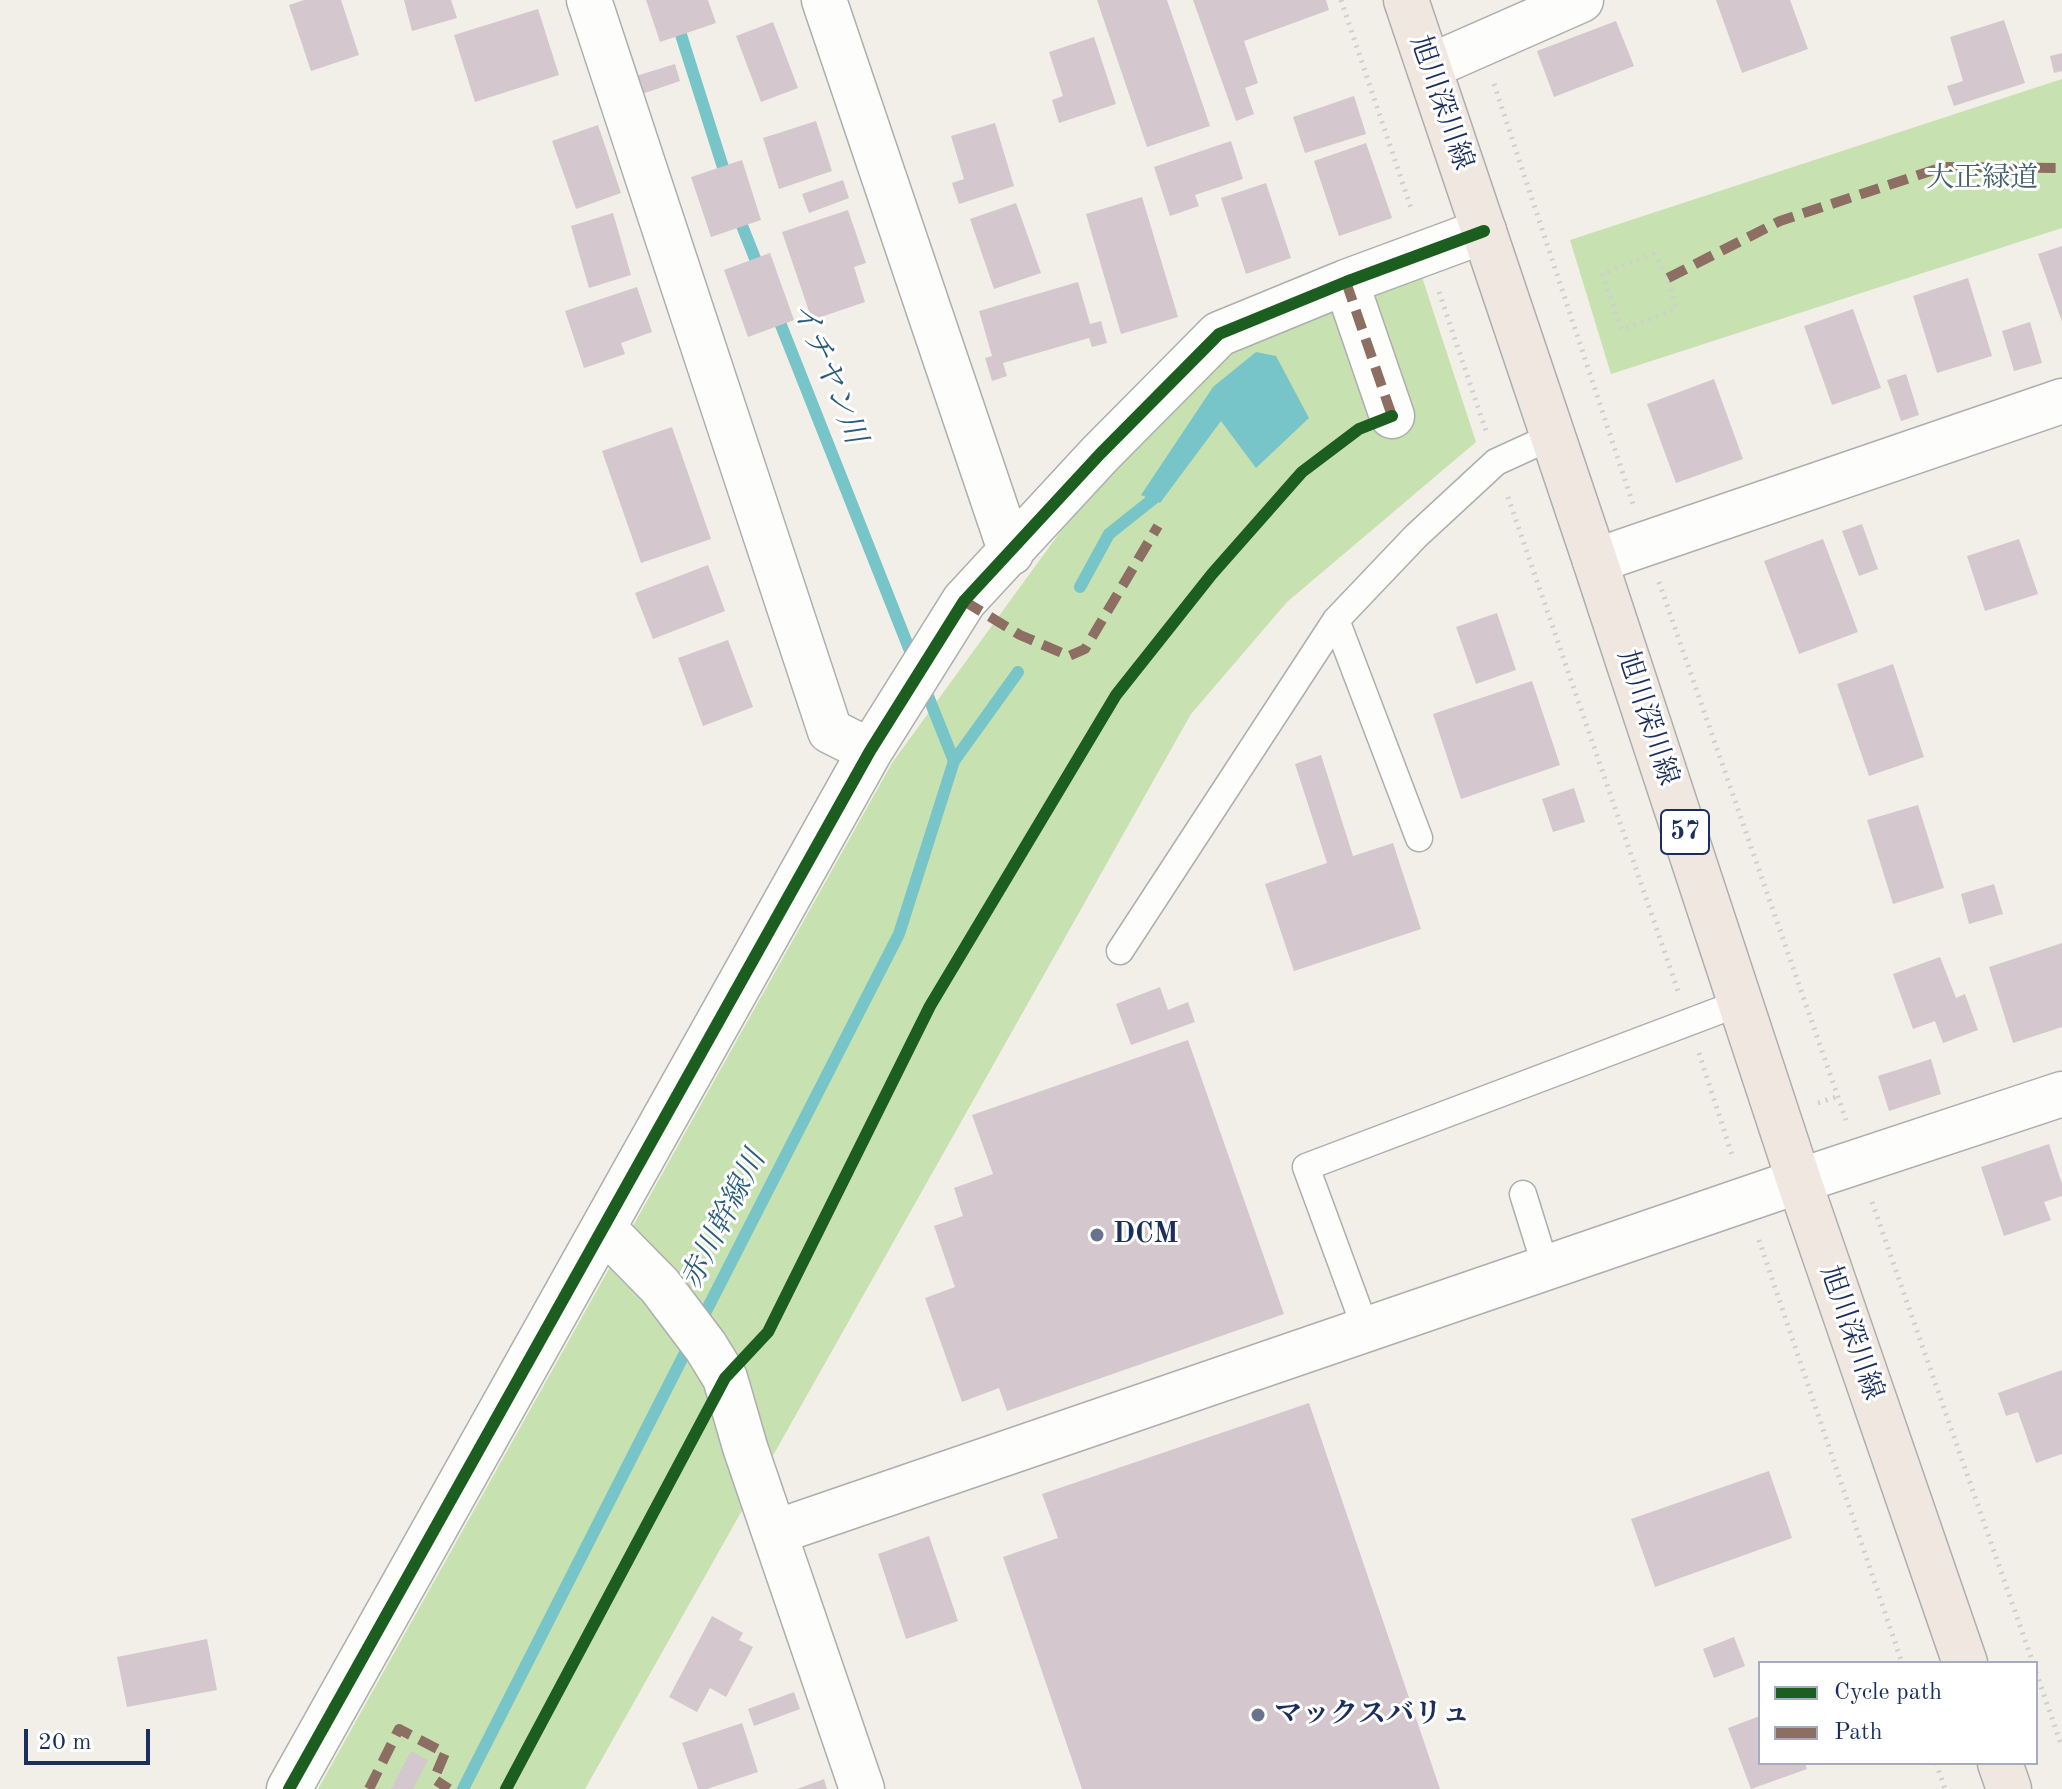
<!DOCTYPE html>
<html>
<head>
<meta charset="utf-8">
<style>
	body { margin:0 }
	#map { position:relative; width:2062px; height:1789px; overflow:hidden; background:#f1efe7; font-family:"Old Standard TT",serif }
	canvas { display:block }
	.legend { position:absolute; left:1758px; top:1661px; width:280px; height:104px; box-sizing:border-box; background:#fff; border:2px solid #a4acbf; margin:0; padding:10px 14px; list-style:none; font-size:24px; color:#1b2f5e }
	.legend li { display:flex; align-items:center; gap:16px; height:40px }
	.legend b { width:40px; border:2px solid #a4acbf }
	.scale { position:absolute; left:24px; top:1729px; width:126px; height:36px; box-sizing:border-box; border:4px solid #1b2f5e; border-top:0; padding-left:10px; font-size:24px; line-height:28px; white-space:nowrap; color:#1b2f5e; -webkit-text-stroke:6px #fff; paint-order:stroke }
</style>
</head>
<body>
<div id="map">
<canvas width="2062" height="1789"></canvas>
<ul class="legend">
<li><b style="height:10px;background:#1b5e20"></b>Cycle path</li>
<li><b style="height:10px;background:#8d6e63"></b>Path</li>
</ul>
<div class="scale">20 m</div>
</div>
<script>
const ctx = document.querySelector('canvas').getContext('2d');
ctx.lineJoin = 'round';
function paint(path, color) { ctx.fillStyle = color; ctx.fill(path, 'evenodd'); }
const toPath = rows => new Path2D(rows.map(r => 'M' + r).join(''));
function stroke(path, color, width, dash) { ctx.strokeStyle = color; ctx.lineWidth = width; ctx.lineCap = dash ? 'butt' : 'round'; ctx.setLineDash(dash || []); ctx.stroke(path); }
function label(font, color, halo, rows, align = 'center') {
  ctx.font = font + ' "Old Standard TT","Noto Serif JP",serif'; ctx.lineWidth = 6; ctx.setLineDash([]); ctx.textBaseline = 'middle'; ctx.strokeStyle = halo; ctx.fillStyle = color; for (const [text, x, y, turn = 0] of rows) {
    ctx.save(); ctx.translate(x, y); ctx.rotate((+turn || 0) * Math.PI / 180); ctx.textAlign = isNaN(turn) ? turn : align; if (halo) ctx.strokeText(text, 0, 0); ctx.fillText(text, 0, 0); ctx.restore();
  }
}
paint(toPath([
	[2062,79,2062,228,1611,374,1570,240],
	[1422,277,1476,442,1287,602,1191,714,585,1789,318,1789,892,763,1063,528,1217,348]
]), '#c7e1b0');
paint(toPath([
	[1256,352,1276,356,1309,418,1256,468,1221,421,1160,503,1141,495,1213,387]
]), '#77c5c8');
stroke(toPath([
	[670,0,727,180],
	[737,213,760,271],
	[775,310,914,661],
	[1080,587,1109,534,1153,499,1161,485],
	[924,686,954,761],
	[700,1323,899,934,954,761,1018,672],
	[463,1789,690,1343]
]), '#77c5c8', 12);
paint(toPath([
	[304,0,341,0,359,55,311,71,289,5],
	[404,0,451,0,457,18,412,31],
	[646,0,708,0,716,23,660,42],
	[1097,0,1167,0,1210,126,1147,147],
	[1193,0,1326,0,1329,10,1244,41,1258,83,1245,88,1254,114,1236,121],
	[1716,0,1790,0,1808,49,1742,73],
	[538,9,559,75,475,102,454,35],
	[2004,20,2025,83,1954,106,1947,86,1963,81,1950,37],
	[1616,21,1634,66,1554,97,1537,51],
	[773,22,798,88,761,102,736,36],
	[1094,37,1116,104,1059,123,1052,100,1063,96,1049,52],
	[2062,53,2062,71,2054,73,2050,56],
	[675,64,680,81,642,94,636,76],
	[1354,96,1366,134,1305,153,1293,117],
	[816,121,832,171,779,189,763,138],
	[995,123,1014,186,959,204,952,183,964,179,951,136],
	[598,125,621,193,576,209,552,141],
	[1231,141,1243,179,1195,195,1199,206,1170,216,1154,167],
	[1366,143,1392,218,1339,236,1314,161],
	[742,160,761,220,711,237,691,177],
	[843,180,849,198,809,213,802,194],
	[1266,183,1291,258,1246,274,1221,198],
	[1142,197,1178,317,1121,334,1086,214],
	[1016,203,1041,273,994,289,970,219],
	[848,210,866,263,854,267,865,302,812,320,782,232],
	[613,213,631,275,589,288,571,226],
	[2062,246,2062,322,2038,254],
	[770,253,794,320,748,337,724,270],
	[1968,278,1992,356,1937,373,1913,296],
	[1078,282,1090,324,1101,321,1107,343,1092,347,1089,338,1003,363,1007,376,992,381,985,358,992,356,979,311],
	[637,287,652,332,621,343,625,354,584,368,565,311],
	[1853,309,1881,388,1832,405,1804,326],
	[2030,322,2042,363,2014,371,2002,331],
	[1906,374,1919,415,1901,421,1887,380],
	[1714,379,1743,459,1676,483,1647,404],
	[672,427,711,539,641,563,602,451],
	[1862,524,1878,569,1859,576,1842,531],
	[1823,539,1858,632,1799,654,1764,561],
	[2019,539,2038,594,1985,611,1967,556],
	[708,565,725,611,653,639,635,593],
	[1497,613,1516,670,1476,684,1456,627],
	[728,640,753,707,703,726,678,658],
	[1893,664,1924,757,1869,776,1837,684],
	[1532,681,1560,765,1461,799,1433,714],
	[1321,755,1353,856,1393,843,1421,929,1294,971,1265,884,1327,863,1295,764],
	[1574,788,1585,822,1553,832,1542,799],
	[1918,805,1944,888,1893,904,1867,820],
	[1994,884,2003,914,1969,924,1961,894],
	[2062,943,2062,1027,2013,1043,1989,967],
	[1940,957,1956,998,1965,994,1978,1030,1943,1043,1935,1021,1913,1029,1893,974],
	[1160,987,1168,1010,1188,1002,1195,1022,1131,1045,1116,1004],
	[1188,1040,1284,1314,1007,1411,999,1388,962,1402,925,1298,955,1287,934,1226,963,1216,954,1188,993,1174,972,1115],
	[1931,1059,1941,1094,1889,1111,1878,1076],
	[2049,1144,2062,1184,2062,1196,2044,1202,2051,1220,2004,1236,1981,1167],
	[2062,1370,2062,1454,2036,1463,2018,1412,2006,1416,1998,1393],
	[1309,1403,1440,1789,1082,1789,1003,1557,1058,1538,1042,1494],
	[1769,1471,1792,1538,1655,1587,1631,1519],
	[929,1536,958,1621,906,1639,878,1554],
	[712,1616,743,1633,739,1640,753,1647,726,1697,710,1688,697,1712,669,1697],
	[1734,1637,1745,1666,1714,1678,1703,1649],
	[207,1639,217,1690,127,1707,117,1657],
	[794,1692,800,1709,754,1726,748,1709],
	[1760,1716,1760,1763,1805,1763,1807,1769,1751,1789,1728,1728],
	[742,1723,758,1772,707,1789,698,1789,682,1743],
	[411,1751,428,1760,413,1789,391,1789],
	[824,1779,827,1789,797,1789]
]), '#d4c8ce');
const lane = toPath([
	[1419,838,1336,620,1416,536,1496,462,1553,436],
	[1120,951,1336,620],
	[1523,1194,1546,1268],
	[1366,1330,1306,1167,1742,1002]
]);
const street = toPath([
	[589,0,830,731,870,751],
	[824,0,1011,553],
	[1429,67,1581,0],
	[1346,282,1392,416],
	[1595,561,2062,401],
	[604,1229,660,1286,706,1347,725,1378,745,1447,862,1789],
	[776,1532,1799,1181,2062,1094],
	[289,1789,870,751,964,601,1100,454,1219,334,1346,282,1484,231]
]);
const primary = toPath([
	[1406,0,1595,561,1799,1181,1965,1663],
	[2000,1763,2009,1789]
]);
stroke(lane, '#acaeaf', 29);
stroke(street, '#acaeaf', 47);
stroke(primary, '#acaeaf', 47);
stroke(toPath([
	[1341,0,1412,211],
	[1494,84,1633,504],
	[1654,253,1668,278,1676,309,1622,330,1602,274,1654,253],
	[1439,292,1486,431],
	[1508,497,1678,991],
	[1659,582,1846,1120],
	[1699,1053,1733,1158],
	[1818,1103,1839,1096],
	[1872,1202,2033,1663],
	[1759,1240,1902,1663],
	[2036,1672,2062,1747],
	[1936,1763,1945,1789]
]), '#cdcfd0', 5, [2, 6]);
stroke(lane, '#fdfdfb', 26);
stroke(street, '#fdfdfb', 44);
stroke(primary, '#efe7e0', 44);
stroke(toPath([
	[1668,278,1780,221,1943,167,2062,168],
	[1346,282,1392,416,1386,419],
	[964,601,1020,635,1069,656,1085,649,1158,526],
	[369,1789,399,1729,445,1753,434,1779,449,1789]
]), '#8d6e63', 10, [20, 10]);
stroke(toPath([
	[289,1789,870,751,964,601,1100,454,1219,334,1346,282,1484,231],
	[506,1789,725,1378,768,1332,930,1006,1116,695,1212,574,1302,472,1359,429,1392,416]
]), '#1b5e20', 12);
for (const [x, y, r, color] of [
	[1097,1235,8,"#66728e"],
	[1258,1715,8,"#66728e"]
]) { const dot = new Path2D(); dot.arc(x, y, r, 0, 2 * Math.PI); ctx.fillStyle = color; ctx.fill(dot); stroke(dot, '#fff', 3); }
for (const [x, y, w] of [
	[1685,832,48]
]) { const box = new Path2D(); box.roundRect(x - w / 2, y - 22, w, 44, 6); ctx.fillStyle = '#fff'; ctx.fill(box); stroke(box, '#1b2f5e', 2); }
label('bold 26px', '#1b2f5e', null, [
	["57",1685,832]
]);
label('28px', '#1b2f5e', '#fff', [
	["旭川深川線",1441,103,71],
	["旭川深川線",1647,718,72],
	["旭川深川線",1851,1333,71]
]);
label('28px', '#446169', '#fff', [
	["大正緑道",1982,179]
]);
label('bold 28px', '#1b2f5e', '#fff', [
	["DCM",1113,1235],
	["マックスバリュ",1274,1715]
], 'left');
label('italic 30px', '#295d7e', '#fff', [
	["イチヤン川",828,373,68],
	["赤川幹線川",724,1220,-63]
]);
</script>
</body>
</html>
